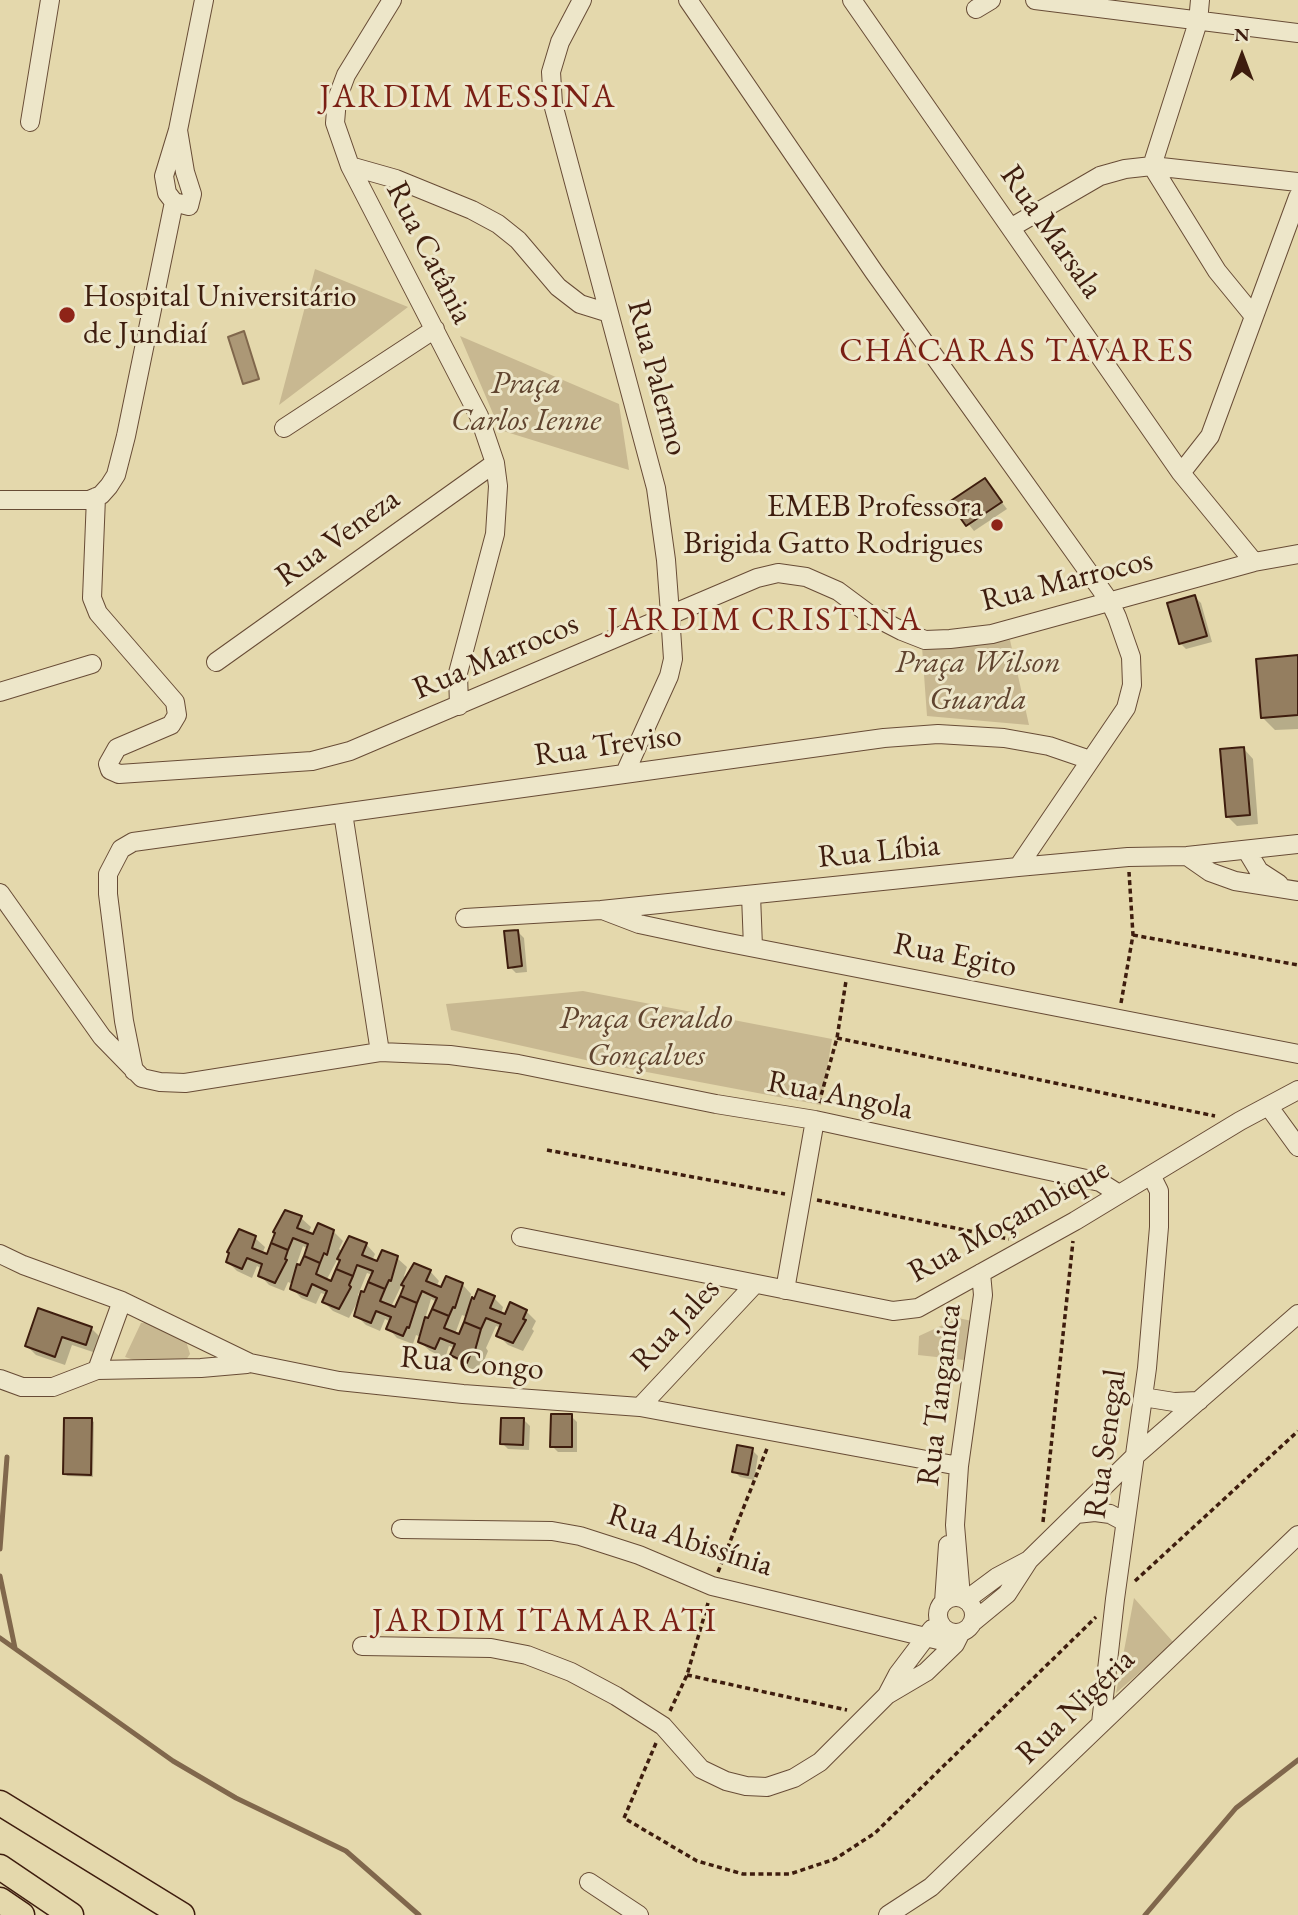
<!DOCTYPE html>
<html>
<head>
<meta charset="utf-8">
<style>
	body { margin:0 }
	#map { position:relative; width:1298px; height:1915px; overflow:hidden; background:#e4d8ac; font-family:"EB Garamond",serif }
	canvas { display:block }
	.north { position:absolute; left:1207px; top:21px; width:70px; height:70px; -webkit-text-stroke:5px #ede6c9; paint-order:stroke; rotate:0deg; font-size:19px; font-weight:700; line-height:28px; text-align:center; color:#3e1d0e }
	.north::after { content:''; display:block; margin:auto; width:24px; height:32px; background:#3e1d0e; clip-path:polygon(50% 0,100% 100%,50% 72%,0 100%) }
</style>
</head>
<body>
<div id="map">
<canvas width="1298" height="1915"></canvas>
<div class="north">N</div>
</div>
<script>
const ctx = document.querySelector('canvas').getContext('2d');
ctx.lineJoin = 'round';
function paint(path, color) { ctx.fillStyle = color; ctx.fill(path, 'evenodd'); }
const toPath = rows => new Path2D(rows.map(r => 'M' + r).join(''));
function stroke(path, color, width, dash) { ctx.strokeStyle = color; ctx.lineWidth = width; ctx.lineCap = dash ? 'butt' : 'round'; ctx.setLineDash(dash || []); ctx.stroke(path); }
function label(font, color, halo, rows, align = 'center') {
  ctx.font = font + ' "EB Garamond",serif'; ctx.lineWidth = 6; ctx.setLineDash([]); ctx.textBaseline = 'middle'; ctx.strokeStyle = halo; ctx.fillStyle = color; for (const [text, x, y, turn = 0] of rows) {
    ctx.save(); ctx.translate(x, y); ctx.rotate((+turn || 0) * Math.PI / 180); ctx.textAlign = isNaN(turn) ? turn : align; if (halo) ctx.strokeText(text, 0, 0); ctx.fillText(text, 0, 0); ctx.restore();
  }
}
paint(toPath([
	[315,269,408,307,279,405],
	[460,336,619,404,629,470,500,430],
	[1010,640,1029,725,927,716,922,647],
	[583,991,832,1039,821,1105,599,1063,451,1030,446,1004],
	[958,1318,972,1321,973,1361,918,1355,919,1336],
	[141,1323,153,1323,186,1341,190,1354,186,1360,140,1362,125,1357],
	[1134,1598,1174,1643,1116,1693]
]), '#c8b891');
const water = toPath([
	[244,331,259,379,243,384,228,337,244,331]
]);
paint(water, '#ac9876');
stroke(water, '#80674c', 2);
paint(toPath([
	[985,480,1007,509,974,531,952,503],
	[1195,597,1201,603,1212,642,1186,649,1180,643],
	[1298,657,1298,729,1275,730,1263,718],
	[1244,749,1253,759,1258,824,1237,826,1227,816],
	[518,932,524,938,527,972,516,973,510,967],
	[286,1212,301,1218,311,1227,308,1234,313,1236,333,1231,343,1241,339,1249,343,1252,366,1244,375,1254,372,1261,378,1263,397,1258,407,1267,404,1276,407,1279,430,1271,439,1281,436,1287,442,1290,462,1284,471,1294,470,1299,475,1301,494,1298,503,1307,501,1314,506,1316,526,1311,536,1321,532,1329,534,1331,523,1351,508,1345,498,1335,501,1328,496,1326,486,1348,488,1351,483,1363,481,1361,477,1371,462,1365,452,1355,455,1348,449,1346,445,1358,430,1351,420,1342,421,1337,416,1335,413,1344,397,1338,388,1328,391,1322,385,1319,380,1331,366,1325,356,1315,359,1299,349,1318,333,1311,324,1302,327,1295,321,1293,316,1304,301,1298,292,1288,293,1284,288,1282,284,1291,269,1285,260,1275,262,1269,257,1266,252,1278,237,1271,228,1262,255,1238,265,1247,262,1254,268,1256],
	[303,1246,308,1249,301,1267,296,1266],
	[338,1258,341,1261,332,1283,326,1281],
	[367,1273,373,1275,361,1299,358,1295],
	[402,1284,405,1287,396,1310,391,1307],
	[431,1299,437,1302,429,1321,425,1319],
	[462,1315,467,1317,460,1336,455,1334],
	[91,1328,101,1338,96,1353,72,1345,65,1365,36,1355,27,1346],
	[571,1416,577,1422,577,1452,558,1452,552,1446],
	[91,1420,94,1422,93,1477,67,1476,65,1473],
	[524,1420,530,1426,529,1450,508,1449,502,1443],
	[752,1450,758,1456,754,1480,740,1477,734,1471]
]), '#0003');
stroke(toPath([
	[0,1549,7,1457],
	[0,1576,15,1648],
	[0,1638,173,1761,236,1798,346,1851,419,1915],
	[1145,1915,1236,1808,1298,1760]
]), '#80674c', 5);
const building = toPath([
	[985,478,1002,502,966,526,949,502,985,478],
	[1195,595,1207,636,1179,644,1167,603,1195,595],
	[1298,655,1298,715,1261,718,1256,659,1298,655],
	[1244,747,1250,815,1226,817,1220,749,1244,747],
	[518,930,522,966,508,968,504,931,518,930],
	[285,1210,302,1216,297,1228,313,1234,318,1223,334,1230,327,1255,324,1253,320,1263,304,1256,308,1244,293,1238,288,1250,271,1243,275,1233,273,1232,285,1210],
	[239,1229,256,1236,252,1248,267,1254,271,1243,288,1250,285,1259,287,1260,275,1283,258,1276,262,1264,247,1258,242,1269,226,1262,229,1253,227,1252,239,1229],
	[349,1236,367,1243,362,1255,377,1261,382,1250,398,1256,391,1281,389,1280,385,1289,368,1282,373,1271,357,1265,353,1276,336,1269,340,1260,337,1259,349,1236],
	[304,1256,320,1263,316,1274,331,1281,336,1269,353,1276,349,1285,351,1287,339,1309,322,1302,327,1291,312,1284,307,1296,290,1289,297,1264,300,1265,304,1256],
	[414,1263,431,1270,426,1281,441,1287,446,1276,463,1283,455,1308,453,1307,449,1316,432,1309,437,1298,422,1291,417,1303,400,1296,404,1286,401,1285,414,1263],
	[368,1282,385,1289,380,1301,395,1307,400,1296,417,1303,409,1328,407,1327,403,1336,386,1329,391,1317,376,1311,371,1323,354,1316,361,1291,364,1292,368,1282],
	[478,1289,495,1296,490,1308,505,1314,510,1302,527,1310,523,1319,526,1320,513,1343,496,1336,501,1324,486,1318,481,1329,464,1322,472,1297,474,1299,478,1289],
	[38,1308,92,1327,86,1345,62,1337,55,1357,25,1346,38,1308],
	[432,1309,449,1316,444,1328,459,1334,464,1322,481,1329,474,1354,471,1353,467,1363,450,1355,455,1344,440,1338,435,1349,418,1342,425,1317,428,1318,432,1309],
	[551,1414,572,1414,572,1447,550,1447,551,1414],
	[64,1418,92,1418,91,1475,63,1474,64,1418],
	[501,1418,524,1418,523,1445,500,1444,501,1418],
	[737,1445,753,1448,748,1475,732,1472,737,1445]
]);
paint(building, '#947e60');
stroke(building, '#3e1d0e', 2);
const minor = toPath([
	[392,0,346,75,337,99,335,123,350,166,479,416,495,463,498,486,495,534,458,673,459,706],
	[582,0,560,42,551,72,553,104,656,488,666,560,670,614,673,659,669,676,625,773],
	[688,0,874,272,1110,602,1117,617,1131,657,1132,685,1126,708,1018,867],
	[852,0,1181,473,1254,562],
	[1035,0,1298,33],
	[1200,0,1198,22,1152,166,1217,271,1253,315],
	[976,9,991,0],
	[30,122,50,0],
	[178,130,185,172,192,194,189,206,174,202,167,193,164,176,178,130,204,0],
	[350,166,396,179,472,210,498,224,518,240,558,287,580,304,609,313],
	[1012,227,1100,176,1125,169,1152,166,1298,182],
	[284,428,435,329],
	[1181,473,1210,436,1298,197],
	[96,497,92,598,98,613,175,702,177,715,171,725,117,748,108,764,110,770,119,774,312,761,350,751,757,578,778,573,806,577,838,591,869,614,902,631,925,640,950,639,992,634,1254,562,1298,554],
	[0,500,89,500,101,495,109,486,116,475,126,436,174,202],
	[216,662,495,463],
	[0,692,92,664],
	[343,813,380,1052],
	[1247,851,1259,871,1279,884],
	[1187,856,1210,872,1235,881,1298,891],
	[0,893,102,1037,142,1078,160,1082,185,1083,380,1052,450,1055,518,1064,716,1104,815,1120,1100,1182,1119,1194],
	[751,895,753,947],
	[605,911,639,924,714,940,1298,1054],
	[465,918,601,910,1018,867,1128,857,1187,856,1298,844],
	[134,1071,124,1021,108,894,108,874,121,849,133,842,884,738,938,734,1004,738,1049,746,1090,760],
	[1269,1107,1298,1147],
	[521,1237,893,1311,918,1308,1075,1221,1240,1121,1298,1090],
	[0,1254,23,1265,122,1301,250,1363,339,1381,463,1394,640,1407,959,1466],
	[785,1290,815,1120],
	[97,1370,122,1301],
	[0,1379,22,1387,53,1387,97,1370,201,1368,247,1364],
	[1143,1397,1174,1402,1199,1401],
	[640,1407,755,1284],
	[1076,1514,1095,1512,1110,1514,1125,1522],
	[401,1529,552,1531,580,1536,639,1555,712,1586,955,1644],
	'938 1615a18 18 0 1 1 36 0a18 18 0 1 1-36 0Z',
	[961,1597,955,1525,959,1466,983,1295,981,1273],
	[966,1600,997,1577,1029,1560],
	[944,1602,948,1545],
	[973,1622,1007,1594,1029,1560,1134,1457,1298,1314],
	[362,1646,491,1648,527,1655,571,1672,616,1696,663,1726,701,1769,726,1781,746,1786,767,1787,794,1778,820,1762,887,1695,926,1672,955,1644,960,1634],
	[887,1695,898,1674,932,1629],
	[1101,1723,1115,1599,1147,1368,1159,1227,1159,1191,1151,1175],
	[589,1882,639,1915],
	[888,1915,931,1887,1298,1535]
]);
const highway = toPath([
	[0,1803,182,1915],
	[0,1867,71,1915],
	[0,1900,22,1915]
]);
stroke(minor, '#684c36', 20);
stroke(highway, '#3e1d0e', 27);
stroke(toPath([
	[1133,935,1298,965],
	[1121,1003,1133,935,1129,872],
	[837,1038,1215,1116],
	[819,1103,837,1038,846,981],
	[547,1150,785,1194],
	[817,1200,1009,1239],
	[1043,1522,1073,1241],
	[718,1572,768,1446],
	[1135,1581,1298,1431],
	[687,1675,847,1710],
	[670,1711,687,1675,708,1603],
	[656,1743,624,1818,697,1861,743,1874,790,1874,835,1859,875,1833,1096,1617]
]), '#3e1d0e', 3.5, [5, 3.5]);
stroke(minor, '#ede6c9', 18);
stroke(highway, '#e4d8ac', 24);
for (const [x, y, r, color] of [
	[67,315,9,"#8f2418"],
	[997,525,7,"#8f2418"]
]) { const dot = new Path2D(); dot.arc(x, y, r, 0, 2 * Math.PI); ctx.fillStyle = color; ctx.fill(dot); stroke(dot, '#ede6c9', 2.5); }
label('32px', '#3e1d0e', '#ede6c9', [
	["Rua Marsala",1051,232,55],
	["Rua Catânia",429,253,63],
	["Rua Palermo",657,378,75],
	["Rua Veneza",338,538,-36],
	["Rua Marrocos",1067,581,-14],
	["Rua Marrocos",496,657,-23],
	["Rua Treviso",608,746,-8],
	["Rua Líbia",879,852,-6],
	["Rua Egito",955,956,11],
	["Rua Angola",840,1096,11],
	["Rua Moçambique",1009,1221,-29],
	["Rua Jales",676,1325,-47],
	["Rua Congo",472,1364,5],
	["Rua Tanganica",940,1395,-83],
	["Rua Senegal",1106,1444,-82],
	["Rua Abissínia",690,1541,18],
	["Rua Nigéria",1076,1707,-44]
]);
label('32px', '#3e1d0e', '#ede6c9', [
	["Hospital Universitário",83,297],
	["de Jundiaí",83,334],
	["EMEB Professora",983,507,"right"],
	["Brigida Gatto Rodrigues",983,544,"right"]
], 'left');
label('italic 32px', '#60442f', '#ede6c9', [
	["Praça",526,384],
	["Carlos Ienne",526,421],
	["Praça Wilson",978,663],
	["Guarda",978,700],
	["Praça Geraldo",646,1019],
	["Gonçalves",646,1056]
]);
ctx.letterSpacing = '2px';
label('33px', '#7a1f14', '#ede6c9', [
	["JARDIM MESSINA",468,98],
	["CHÁCARAS TAVARES",1017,352],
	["JARDIM CRISTINA",765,621],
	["JARDIM ITAMARATI",545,1622]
]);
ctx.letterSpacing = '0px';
</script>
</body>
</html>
